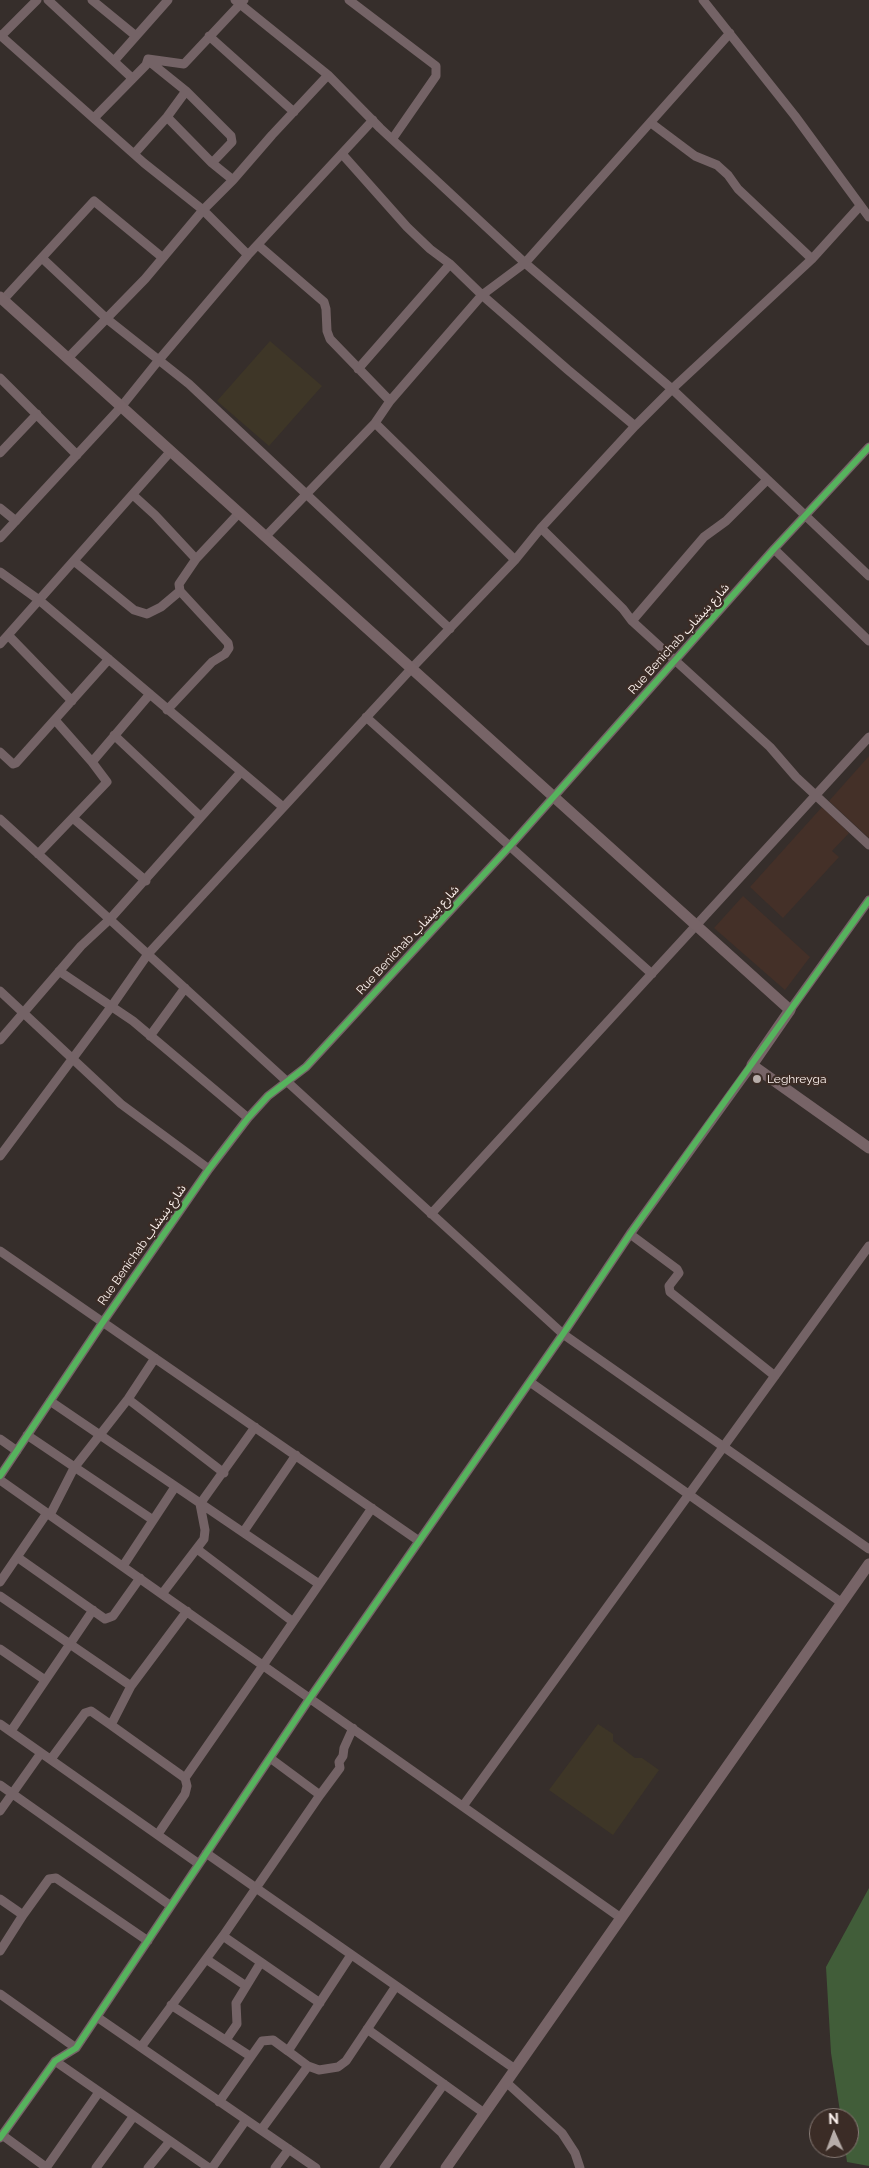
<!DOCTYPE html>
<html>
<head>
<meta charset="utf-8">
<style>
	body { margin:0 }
	#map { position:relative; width:869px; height:2168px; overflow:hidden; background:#362e2b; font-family:Raleway,sans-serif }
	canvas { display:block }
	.north { position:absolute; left:809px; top:2108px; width:50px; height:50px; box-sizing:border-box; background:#3b2c26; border:1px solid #887b76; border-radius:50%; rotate:358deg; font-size:14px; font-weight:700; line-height:20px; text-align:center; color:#fcf1ed }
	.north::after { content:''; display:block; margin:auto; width:18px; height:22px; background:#b7ada9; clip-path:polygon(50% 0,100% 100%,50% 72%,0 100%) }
</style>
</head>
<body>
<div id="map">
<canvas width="869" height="2168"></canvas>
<div class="north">N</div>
</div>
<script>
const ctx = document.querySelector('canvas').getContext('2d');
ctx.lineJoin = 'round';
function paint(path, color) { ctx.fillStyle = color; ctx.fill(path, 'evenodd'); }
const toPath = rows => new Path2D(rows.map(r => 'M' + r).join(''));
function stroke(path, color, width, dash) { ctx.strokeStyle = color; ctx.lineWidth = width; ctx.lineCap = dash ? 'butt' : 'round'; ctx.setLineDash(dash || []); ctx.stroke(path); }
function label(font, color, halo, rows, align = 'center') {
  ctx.font = font + ' Raleway,"Noto Sans Arabic",sans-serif'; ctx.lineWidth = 4.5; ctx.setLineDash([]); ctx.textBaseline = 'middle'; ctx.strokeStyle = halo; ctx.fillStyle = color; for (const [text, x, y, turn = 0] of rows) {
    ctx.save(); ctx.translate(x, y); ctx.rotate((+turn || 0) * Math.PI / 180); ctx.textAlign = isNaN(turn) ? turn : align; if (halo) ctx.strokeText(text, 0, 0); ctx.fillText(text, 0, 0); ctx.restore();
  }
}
paint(toPath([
	[869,756,869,838,829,801],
	[822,807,849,833,832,851,839,857,783,918,750,887],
	[743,896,810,957,785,990,714,928]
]), '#443028');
paint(toPath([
	[270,341,322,386,269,446,217,401],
	[598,1724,613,1734,613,1741,635,1758,642,1758,659,1770,613,1835,549,1790]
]), '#3e3627');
paint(toPath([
	[869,1888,869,2166,847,2162,845,2148,849,2148,849,2118,841,2118,831,2053,826,1967]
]), '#415d39');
stroke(toPath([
	[48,0,132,78],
	[92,0,136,36],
	[235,0,328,75,380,128,525,263,672,389,869,576],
	[349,0,436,66,436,76,393,138],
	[703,0,795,116,869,217],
	[0,35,144,163,203,210,248,255],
	[1,36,37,0],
	[209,36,294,112],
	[114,61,168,0],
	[150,62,186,91,231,136,232,142,212,163],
	[167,117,212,163,233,180],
	[94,118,146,65,148,59,184,64,244,0],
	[651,123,695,156,717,165,728,175,738,189,812,259],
	[134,154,167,117,186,91],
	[343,155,407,227,430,249,450,264,482,295,568,370,635,426],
	[258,245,324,302,326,309,327,331,330,339,390,401],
	[42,258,107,319,189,384,450,629],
	[3,300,94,201,163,258],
	[68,358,145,279,203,210,233,180,272,135,328,75],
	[358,369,450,264],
	[0,378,77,455],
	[375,423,515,560],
	[0,453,37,414],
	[133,495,155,515,196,559],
	[0,508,16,521],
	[541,528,623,609,632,621,770,747,796,777,869,845],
	[265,537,375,423,390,401,482,295,525,263,730,33],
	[0,538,121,407,158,361,248,255,373,120],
	[774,549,869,641],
	[74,561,134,610,147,614,161,607,180,591],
	[0,572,39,600,283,807],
	[632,621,704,537,726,521,767,480],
	[8,635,72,701],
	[0,644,171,451],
	[167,710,212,662,225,654,229,648,228,643,180,591,179,584,196,559,239,513],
	[366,717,652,974],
	[114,735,201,817],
	[0,752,13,764,16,763,109,659],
	[92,762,150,694],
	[73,818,146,881],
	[0,819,563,1334,869,1549],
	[38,854,107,782,92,762,55,720],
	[59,971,133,1021,248,1118],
	[0,991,121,1104,209,1169],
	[790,1010,869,900],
	[150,1036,185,988],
	[0,1040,81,946,110,919,241,772],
	[0,1156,111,1007,148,954,411,669,515,560,541,528,635,426,672,389,812,259,860,206],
	[431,1214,869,737],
	[630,1234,677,1269,679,1273,669,1286,670,1292,775,1376],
	[0,1251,419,1541],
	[530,1382,842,1603],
	[128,1399,224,1473],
	[50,1401,319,1584],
	[27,1435,153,1520],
	[0,1439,17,1451],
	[0,1476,103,1322,209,1169,248,1118,268,1096,306,1067,510,846,774,549,869,447],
	[0,1480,621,1918],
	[50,1515,74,1468,128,1399,155,1358],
	[244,1531,296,1455],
	[197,1549,292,1621],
	[17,1557,105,1619,113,1616,140,1578],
	[123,1566,175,1487],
	[0,1582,47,1513],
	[162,1594,204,1539,205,1530,200,1504,255,1427],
	[0,1596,131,1686],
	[0,1649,45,1680],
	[0,1724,199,1864],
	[11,1731,93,1610],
	[51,1759,85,1713,91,1711,111,1725],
	[185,1778,372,1508],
	[0,1785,171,1906],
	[320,1795,340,1768,339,1762,343,1756,344,1748,353,1728],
	[463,1806,869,1246],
	[0,1811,41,1753],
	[158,1834,185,1794,187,1786,185,1778,111,1725,131,1686,187,1611],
	[206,1853,515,2069],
	[0,1899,23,1915,0,1951],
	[23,1915,49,1879,56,1878,148,1941],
	[223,1936,320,2003],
	[206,1959,246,1986],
	[0,1994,76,2048],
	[171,2005,250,2056],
	[97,2017,316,2168],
	[367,2029,484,2113],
	[226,2040,237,2024,236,2003,261,1962],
	[141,2047,223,1936,320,1795,270,1758],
	[288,2051,308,2066,319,2070,338,2067,346,2061,396,1986],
	[55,2061,209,2168],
	[506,2082,562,2133,575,2153,580,2168],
	[219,2102,262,2041,273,2040,288,2051,351,1955],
	[261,2130,308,2066],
	[2,2135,47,2168],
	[0,2138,55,2061,76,2048,310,1698,563,1334,630,1234,752,1065],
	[46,2168,99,2092],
	[96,2168,133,2117],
	[148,2168,170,2141],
	[212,2168,246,2120],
	[275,2168,289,2149],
	[384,2168,444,2084]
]), '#746366', 9);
stroke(toPath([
	[0,297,790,1010,752,1065,869,1148],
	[446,2168,869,1564]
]), '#776467', 11);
stroke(toPath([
	[0,1476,103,1322,209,1169,248,1118,268,1096,306,1067,510,846,774,549,869,447],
	[0,2138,55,2061,76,2048,310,1698,563,1334,630,1234,869,900]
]), '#56b35d', 6);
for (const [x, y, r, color] of [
	[757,1079,5,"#b7ada9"]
]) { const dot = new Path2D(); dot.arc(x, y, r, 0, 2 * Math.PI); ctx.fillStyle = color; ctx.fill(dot); stroke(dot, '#3b2c26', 2); }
label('12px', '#fcf1ed', '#3b2c26', [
	["Rue Benichab شارع بنيشاب",679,639,-48],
	["Rue Benichab شارع بنيشاب",408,940,-47],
	["Rue Benichab شارع بنيشاب",142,1245,-55]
]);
label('12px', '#fcf1ed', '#3b2c26', [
	["Leghreyga",767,1079]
], 'left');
</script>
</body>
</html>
